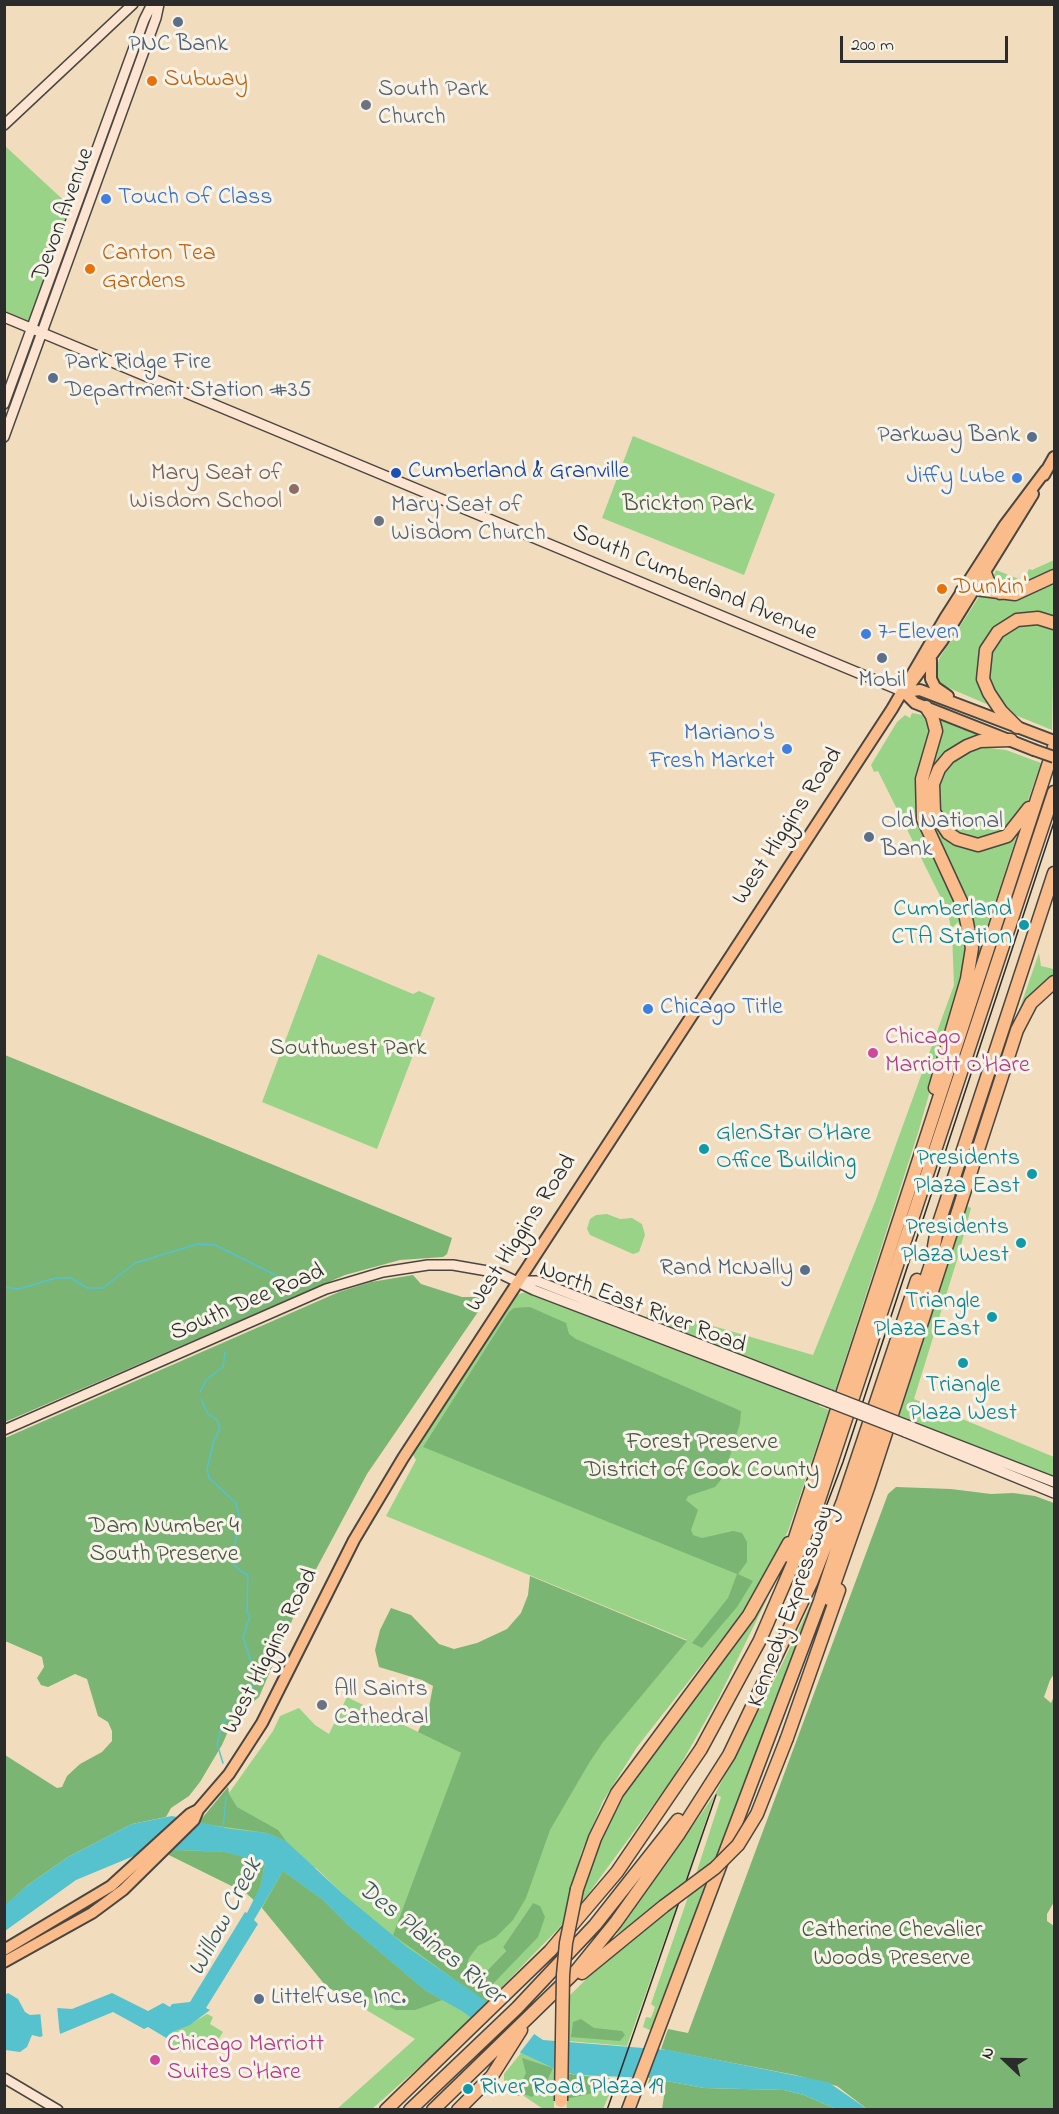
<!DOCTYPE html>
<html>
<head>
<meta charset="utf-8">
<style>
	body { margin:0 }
	#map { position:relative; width:1059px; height:2114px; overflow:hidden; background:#f1ddbd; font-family:"Indie Flower",sans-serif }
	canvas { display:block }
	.frame { position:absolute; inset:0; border:6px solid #2b2b2b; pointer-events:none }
	.north { position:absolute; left:975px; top:2030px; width:60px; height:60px; -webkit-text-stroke:4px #f7f3e8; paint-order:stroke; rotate:292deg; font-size:16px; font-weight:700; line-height:24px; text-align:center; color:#2b2b2b }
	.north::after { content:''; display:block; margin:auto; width:21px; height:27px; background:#2b2b2b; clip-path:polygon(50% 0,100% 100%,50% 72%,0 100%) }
	.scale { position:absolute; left:840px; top:36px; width:168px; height:27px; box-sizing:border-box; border:3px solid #2b2b2b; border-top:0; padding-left:8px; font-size:18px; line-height:21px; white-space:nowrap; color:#2b2b2b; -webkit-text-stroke:4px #f7f3e8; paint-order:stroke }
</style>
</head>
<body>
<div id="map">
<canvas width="1059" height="2114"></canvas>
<div class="frame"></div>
<div class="north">N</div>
<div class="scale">200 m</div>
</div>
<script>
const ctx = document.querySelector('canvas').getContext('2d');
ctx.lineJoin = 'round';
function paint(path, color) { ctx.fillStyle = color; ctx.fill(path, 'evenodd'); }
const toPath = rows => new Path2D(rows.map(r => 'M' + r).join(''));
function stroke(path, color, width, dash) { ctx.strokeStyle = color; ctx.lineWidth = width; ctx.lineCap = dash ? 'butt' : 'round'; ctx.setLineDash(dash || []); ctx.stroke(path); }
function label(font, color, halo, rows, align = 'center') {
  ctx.font = font + ' "Indie Flower",sans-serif'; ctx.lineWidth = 6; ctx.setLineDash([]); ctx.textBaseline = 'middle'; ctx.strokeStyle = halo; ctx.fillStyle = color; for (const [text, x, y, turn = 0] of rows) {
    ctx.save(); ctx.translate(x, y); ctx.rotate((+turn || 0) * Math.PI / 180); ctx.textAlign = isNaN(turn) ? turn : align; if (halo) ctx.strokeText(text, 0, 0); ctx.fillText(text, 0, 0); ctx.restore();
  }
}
paint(toPath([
	[4,145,72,208,29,321,5,311],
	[633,436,775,494,744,575,602,518],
	[1054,560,1054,572,1023,588,1002,589,992,579,996,570,1024,581,1029,569,1032,570],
	[1054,580,1054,619,1018,615,992,630,984,642,977,671,980,685,991,706,942,685,936,674,939,659,982,592],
	[1040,623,1054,629,1052,730,1015,715,998,701,988,677,989,650,996,640,1017,625],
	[912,713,923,715,931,727,918,781,916,807,921,827,960,908,968,957,918,1133,835,1391,648,1320,646,1316,651,1308,813,1355,875,1202,954,985,952,933,962,930,958,922,951,929,948,912,878,771,874,772,871,765,897,722,905,715,910,718],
	[940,719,985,737,954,747,927,807,931,819,941,833,976,849,997,846,1018,832,975,964,976,948,927,814,925,781,941,730],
	[980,747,1006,750,1041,763,1026,806,1005,833,973,841,949,829,936,803,941,773,964,751],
	[1039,953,1041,966,1054,969,1054,976,1041,986,1017,1016],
	[318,954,413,994,419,991,435,998,377,1149,262,1102],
	[967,1206,971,1208,957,1260,914,1399,1054,1457,1054,1478,899,1416],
	[607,1214,620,1219,632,1218,642,1224,645,1235,639,1252,633,1254,590,1235,587,1229,590,1219,596,1215],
	[529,1291,819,1403,819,1406,829,1410,788,1531,757,1589,736,1621,637,1747,603,1801,581,1853,563,1924,455,2035,372,2109,337,2109,415,2039,326,1986,272,1917,246,1893,167,1854,200,1822,228,1787,229,1793,273,1731,280,1716,299,1708,315,1725,329,1734,347,1697,461,1753,687,1640,386,1516,416,1460,412,1453,516,1295],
	[231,1853,316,1868,344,1895,256,1858],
	[533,1903,489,1987,482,1976,506,1951,503,1947],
	[768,1597,719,1697,673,1778,578,1908,594,1855,630,1784,734,1647],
	[814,1597,715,1864,694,1880,721,1797,715,1794,683,1888,616,1935,715,1794,776,1677],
	[708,1883,658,2009,652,2031,643,2027,646,2017,651,2018,655,2007,651,2004,688,1897],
	[677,1905,627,2046,567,2041,568,1997,609,1957],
	[207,2014,213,2017,210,2024,223,2032,215,2045,207,2044,205,2048,198,2047,183,2053,168,2043,171,2032,189,2025],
	[521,2053,555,2069,554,2109,543,2109,524,2096,516,2096,504,2082,504,2074],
	[616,2079,603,2109,567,2109,566,2099]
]), '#99d387');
paint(toPath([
	[5,1055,452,1238,447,1254,443,1257,400,1260,345,1275,5,1422],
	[413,1275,421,1284,462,1297,479,1297,483,1301,482,1306,367,1474,306,1588,259,1697,234,1718,222,1745,200,1782,189,1796,171,1808,166,1817,132,1824,68,1857,28,1885,5,1906,5,1755,57,1788,62,1787,67,1776,80,1764,102,1752,112,1741,112,1731,108,1722,98,1716,87,1679,75,1674,48,1687,41,1685,37,1678,44,1667,42,1657,5,1641,5,1438,339,1292,371,1282],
	[530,1307,566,1323,569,1334,576,1339,741,1411,740,1423,724,1476,715,1487,688,1496,686,1500,698,1510,691,1530,693,1535,702,1538,733,1531,742,1533,747,1542,747,1562,738,1574,753,1581,737,1607,702,1648,692,1643,728,1598,737,1574,423,1447,509,1312,514,1308],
	[896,1487,951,1489,991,1494,1013,1493,1035,1496,1054,1503,1054,1674,1050,1680,1044,1697,1051,1703,1054,1696,1054,1902,1047,1914,1047,1921,1054,1926,1054,2109,867,2109,837,2086,795,2075,661,2049,668,2029,688,2033,888,1494],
	[530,1576,687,1641,603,1742,589,1763,550,1830,526,1898,513,1920,496,1937,478,1946,469,1958,467,1964,470,1970,482,1976,506,1951,503,1947,533,1903,540,1906,545,1917,538,1937,489,1988,495,1996,487,2003,393,1935,461,1753,418,1732,429,1707,433,1686,422,1680,379,1667,375,1650,380,1630,391,1608,411,1615,439,1644,454,1649,477,1643,507,1629,521,1613,528,1595],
	[228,1787,229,1794,237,1807,278,1830,286,1841,267,1833,198,1823],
	[172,1850,225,1852,265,1862,261,1885,254,1900,246,1893,167,1854],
	[283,1871,323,1900,348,1925,426,1991,442,2000,415,2010,396,2010,364,1995,356,1995,350,2000,326,1986,262,1908],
	[581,2019,594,2028,622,2031,625,2035,620,2041,571,2037,573,2022],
	[522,2058,553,2068,547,2081,532,2097,521,2093,519,2088,526,2073],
	[567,2073,576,2075,616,2079,612,2089,566,2099],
	[650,2078,704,2088,784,2090,804,2095,836,2109,662,2109,665,2090,647,2086]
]), '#7ab574');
paint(toPath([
	[172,1816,230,1829,267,1833,286,1841,344,1895,407,1947,543,2040,668,2050,828,2082,867,2109,836,2109,804,2095,784,2090,704,2088,650,2078,576,2075,555,2069,521,2053,462,2011,426,1991,348,1925,323,1900,283,1871,254,1920,258,1924,206,2008,210,2010,190,2025,172,2032,168,2039,148,2027,144,2029,113,2012,60,2034,59,2030,40,2037,32,2035,27,2047,20,2052,5,2050,5,1995,8,1993,18,1999,25,2012,30,2015,57,2013,57,2008,72,2009,112,1993,148,2011,163,2003,170,2007,172,2004,190,2002,245,1912,247,1913,261,1885,265,1863,225,1852,183,1850,141,1853,76,1880,5,1931,4,1906,28,1885,68,1857,132,1824]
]), '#55c2ce');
paint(toPath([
	[489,2001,535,2033,518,2055,469,2020],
	[57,2005,60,2037,57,2034,43,2040,40,2011,54,2010]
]), '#f1ddbd');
stroke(toPath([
	[4,1287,19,1289,56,1278,71,1278,87,1288,103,1288,135,1263,198,1244,215,1245,283,1279,300,1280,316,1273],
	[200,1392,206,1380,223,1367,225,1352],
	[201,1399,208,1414,217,1420,220,1429,214,1440,207,1469,209,1478,236,1503,240,1520,231,1561,238,1569,248,1575,247,1612,250,1616,243,1637,256,1675,254,1685,222,1724,217,1744,223,1763],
	[223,1829,226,1797]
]), '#55c2ce', 1.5);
const secondary = toPath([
	[4,125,133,4],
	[4,317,904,692],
	[4,404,144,20,152,4],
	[4,437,156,18,159,4],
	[518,1281,537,1281,830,1395],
	[907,1425,1054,1482],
	[4,1430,326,1289,383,1272,428,1265,453,1265,499,1273,534,1290,828,1402],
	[905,1432,1054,1493],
	[4,2078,58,2110]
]);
const primary = toPath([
	[1044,475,1054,457],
	[931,660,931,679,935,687,948,696],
	[912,682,942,641,1033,494],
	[904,692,920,690,1054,741],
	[904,692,915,703,1034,750],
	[4,1950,111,1886,190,1814,198,1810,229,1774,262,1723,354,1540,403,1458,892,709,945,618,1004,526,1046,470],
	[4,1962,92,1913,123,1890,194,1820,198,1810]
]);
const highway = toPath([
	[985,573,988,581,1000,593],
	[962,591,975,589,1015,594,1054,576],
	[926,707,932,716,936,731,922,779,923,819,964,908,972,948,967,979,935,1088],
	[1017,727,1001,711,989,693,983,679,986,650,998,632,1017,620,1038,618,1054,623],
	[1011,740,980,741,967,746,949,757,939,769,933,784,934,812,948,833,957,839,978,845,1007,836,1029,808],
	[789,1556,1054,747],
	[829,1599,869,1485,1017,1030,1031,1003,1054,982],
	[787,1738,839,1590],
	[577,1889,595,1838,617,1793,749,1615,789,1543],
	[582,1973,664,1906],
	[386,2110,550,1951,617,1872,701,1749,760,1640,814,1515,1054,792],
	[410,2110,517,2008,595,1925,678,1820],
	[433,2110,577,1970,616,1922,678,1835,729,1755,811,1583,843,1501,917,1280],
	[458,2110,492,2076,521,2030],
	[628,2110,820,1601,931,1264,937,1229,1054,873]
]);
stroke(secondary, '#494641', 12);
stroke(primary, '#494641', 14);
stroke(highway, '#494641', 15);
stroke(secondary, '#fde4d0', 9);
stroke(primary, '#f9bc8a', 10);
stroke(highway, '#f9bc8a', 12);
stroke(toPath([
	[795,1588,843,1462,1054,822],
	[607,2110,716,1795]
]), '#2b2b2b', 1.5);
const secondaryBridge = toPath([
	[830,1395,907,1425],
	[828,1402,905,1432]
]);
const primaryBridge = toPath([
	[1034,750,1054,757]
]);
const highwayBridge = toPath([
	[664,1906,715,1868,738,1845,757,1814,787,1738],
	[561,2101,563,1975,566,1943,577,1889]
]);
stroke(secondaryBridge, '#494641', 12, []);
stroke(primaryBridge, '#494641', 14, []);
stroke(highwayBridge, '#494641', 15, []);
stroke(secondaryBridge, '#fde4d0', 9);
stroke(primaryBridge, '#f9bc8a', 10);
stroke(highwayBridge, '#f9bc8a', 12);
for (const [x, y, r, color] of [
	[178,22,6,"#5c6f8a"],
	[152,81,6,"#e8710a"],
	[366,105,6,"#6b7280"],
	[106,199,6,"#3f7fe0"],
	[90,269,6,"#e8710a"],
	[53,378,6,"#5c6f8a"],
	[1032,437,6,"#5c6f8a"],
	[396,473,6,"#1a4fb4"],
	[1017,478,6,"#3f7fe0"],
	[294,489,6,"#8d6e63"],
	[379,521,6,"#6b7280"],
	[942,589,6,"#e8710a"],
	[866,634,6,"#3f7fe0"],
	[882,658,6,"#5c6f8a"],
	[787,749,6,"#3f7fe0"],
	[869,837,6,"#5c6f8a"],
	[1024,925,6,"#0f9aa8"],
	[648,1009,6,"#3f7fe0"],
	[873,1053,6,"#d1479c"],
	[704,1149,6,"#0f9aa8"],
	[1032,1174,6,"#0f9aa8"],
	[1021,1243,6,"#0f9aa8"],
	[805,1270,6,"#5c6f8a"],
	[992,1317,6,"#0f9aa8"],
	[963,1363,6,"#0f9aa8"],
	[322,1705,6,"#6b7280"],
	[259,1999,6,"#5c6f8a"],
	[155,2060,6,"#d1479c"],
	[468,2089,6,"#0f9aa8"]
]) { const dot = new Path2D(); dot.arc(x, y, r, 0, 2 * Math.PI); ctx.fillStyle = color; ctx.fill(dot); stroke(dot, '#f7f3e8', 2); }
label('24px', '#4e5e75', '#f7f3e8', [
	["PNC Bank",178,46,"center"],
	["Park Ridge Fire",65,364],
	["Department Station #35",65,392],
	["Parkway Bank",1020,437,"right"],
	["Mobil",882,682,"center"],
	["Old National",881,823],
	["Bank",881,851],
	["Rand McNally",793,1270,"right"],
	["Littelfuse, Inc.",271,1999]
], 'left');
label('24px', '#c56008', '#f7f3e8', [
	["Subway",164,81],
	["Canton Tea",102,255],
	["Gardens",102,283],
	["Dunkin'",954,589]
], 'left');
label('24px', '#5b616d', '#f7f3e8', [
	["South Park",378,91],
	["Church",378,119],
	["Mary Seat of",391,507],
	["Wisdom Church",391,535],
	["All Saints",334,1691],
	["Cathedral",334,1719]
], 'left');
label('24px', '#366cbe', '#f7f3e8', [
	["Touch Of Class",118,199],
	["Jiffy Lube",1005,478,"right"],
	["7-Eleven",878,634],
	["Mariano's",775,735,"right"],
	["Fresh Market",775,763,"right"],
	["Chicago Title",660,1009]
], 'left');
label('24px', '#2b2b2b', '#f7f3e8', [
	["Devon Avenue",65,215,-70],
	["South Cumberland Avenue",694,584,23],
	["West Higgins Road",789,827,-57],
	["West Higgins Road",523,1234,-57],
	["South Dee Road",248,1304,-23],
	["North East River Road",642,1309,21],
	["Kennedy Expressway",793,1607,-70],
	["West Higgins Road",272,1652,-63]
]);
label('24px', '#164399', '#f7f3e8', [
	["Cumberland & Granville",408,473]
], 'left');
label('24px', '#785e54', '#f7f3e8', [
	["Mary Seat of",282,475],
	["Wisdom School",282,503]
], 'right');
label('24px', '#465542', '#f7f3e8', [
	["Brickton Park",688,506],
	["Southwest Park",348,1050],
	["Forest Preserve",702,1444],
	["District of Cook County",702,1472],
	["Dam Number 4",164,1528],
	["South Preserve",164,1556],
	["Catherine Chevalier",892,1932],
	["Woods Preserve",892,1960]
]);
label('24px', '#0d838f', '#f7f3e8', [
	["Cumberland",1012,911],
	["CTA Station",1012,939],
	["GlenStar O’Hare",716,1135,"left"],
	["Office Building",716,1163,"left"],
	["Presidents",1020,1160],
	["Plaza East",1020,1188],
	["Presidents",1009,1229],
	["Plaza West",1009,1257],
	["Triangle",980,1303],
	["Plaza East",980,1331],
	["Triangle",963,1387,"center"],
	["Plaza West",963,1415,"center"],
	["River Road Plaza 19",480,2089,"left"]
], 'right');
label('24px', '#b23c85', '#f7f3e8', [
	["Chicago",885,1039],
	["Marriott O'Hare",885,1067],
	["Chicago Marriott",167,2046],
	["Suites O'Hare",167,2074]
], 'left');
label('italic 26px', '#38585c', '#f7f3e8', [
	["Willow Creek",227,1918,-62],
	["Des Plaines River",430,1944,39]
]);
</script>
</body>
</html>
